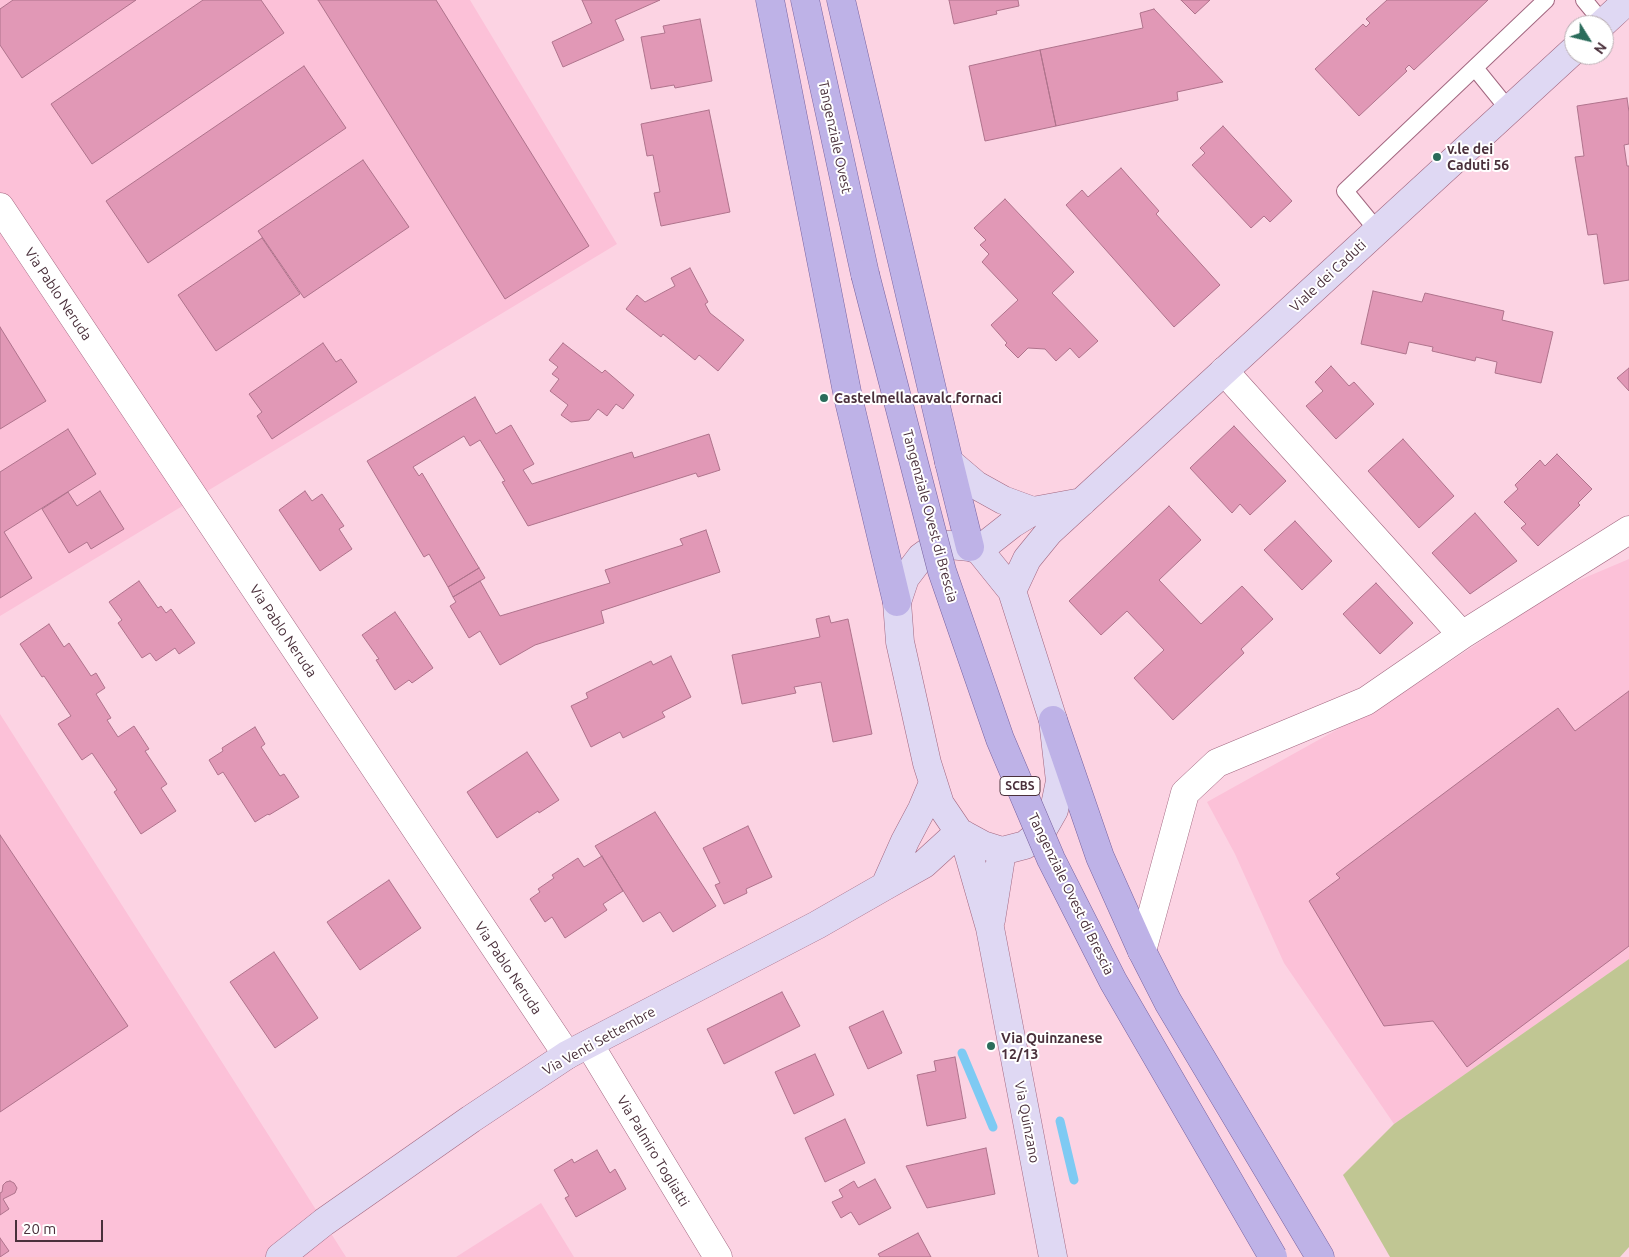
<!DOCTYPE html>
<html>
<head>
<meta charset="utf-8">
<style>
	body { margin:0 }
	#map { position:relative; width:1629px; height:1257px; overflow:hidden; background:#fcd3e3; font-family:Ubuntu,sans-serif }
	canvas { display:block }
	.north { position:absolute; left:1564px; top:15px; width:50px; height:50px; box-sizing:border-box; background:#fff; border:1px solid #b7acb1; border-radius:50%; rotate:126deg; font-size:14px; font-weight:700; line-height:20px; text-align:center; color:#4a303b }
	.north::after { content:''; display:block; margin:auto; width:18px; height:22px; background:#2b6c5b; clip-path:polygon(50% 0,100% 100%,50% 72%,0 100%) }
	.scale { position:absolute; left:15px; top:1220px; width:88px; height:22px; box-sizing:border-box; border:2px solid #4a303b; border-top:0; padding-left:6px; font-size:15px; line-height:18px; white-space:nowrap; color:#4a303b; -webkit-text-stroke:4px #fff; paint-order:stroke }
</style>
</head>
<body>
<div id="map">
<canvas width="1629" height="1257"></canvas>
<div class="north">N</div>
<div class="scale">20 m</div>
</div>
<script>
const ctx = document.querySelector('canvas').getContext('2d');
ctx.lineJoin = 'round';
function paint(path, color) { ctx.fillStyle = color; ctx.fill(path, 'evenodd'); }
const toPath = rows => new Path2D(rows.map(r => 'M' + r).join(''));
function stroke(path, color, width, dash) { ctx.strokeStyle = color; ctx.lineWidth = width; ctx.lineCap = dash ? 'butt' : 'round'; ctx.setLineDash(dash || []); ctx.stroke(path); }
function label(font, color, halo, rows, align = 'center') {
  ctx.font = font + ' Ubuntu,sans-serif'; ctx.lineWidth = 4; ctx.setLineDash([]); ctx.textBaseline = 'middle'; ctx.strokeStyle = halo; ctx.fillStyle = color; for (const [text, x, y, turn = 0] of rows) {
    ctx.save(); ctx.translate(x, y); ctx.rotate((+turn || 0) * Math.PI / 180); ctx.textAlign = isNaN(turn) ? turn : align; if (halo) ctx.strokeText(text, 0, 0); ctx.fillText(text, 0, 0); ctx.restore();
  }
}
paint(toPath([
	[0,0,470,0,617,244,0,616],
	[1629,559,1629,959,1394,1124,1284,963,1235,854,1207,802,1401,694,1563,587],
	[0,714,271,1139,346,1257,0,1257],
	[541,1203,574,1257,456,1257]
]), '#fcc1d8');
paint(toPath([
	[1629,959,1629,1247,1620,1257,1390,1257,1343,1175,1394,1124]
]), '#c0c693');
stroke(toPath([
	[962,1053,993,1127],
	[1060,1121,1074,1180]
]), '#7ecaf3', 9);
const building = toPath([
	[13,0,136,0,22,78,0,45,0,9,13,0],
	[203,0,261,0,284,33,92,164,51,104,203,0],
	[318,0,436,0,589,246,505,299,318,0],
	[582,0,660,0,615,20,624,40,563,67,552,42,592,23,582,0],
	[949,0,1018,0,1019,6,996,11,997,14,954,24,949,0],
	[1181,0,1210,0,1195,14,1181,0],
	[1387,0,1488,0,1414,70,1409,65,1405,69,1407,71,1359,116,1315,69,1363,24,1366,27,1370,23,1366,19,1387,0],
	[1154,9,1223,82,1177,92,1178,100,1056,126,1040,50,1143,28,1140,13,1154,9],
	[700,19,712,81,675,88,674,85,651,89,641,37,665,33,663,26,700,19],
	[1040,50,1056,126,985,141,969,66,1040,50],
	[304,66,346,128,148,263,106,201,304,66],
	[1627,98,1629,112,1629,144,1624,145,1627,166,1629,166,1629,280,1604,284,1597,234,1588,235,1575,157,1584,156,1577,106,1627,98],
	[709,110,730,212,661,226,654,193,660,192,653,155,647,156,641,124,709,110],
	[1223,126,1292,201,1270,222,1264,216,1251,228,1192,165,1205,153,1200,148,1223,126],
	[363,160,409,227,304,298,258,231,363,160],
	[1121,168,1159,211,1156,214,1220,285,1174,327,1066,205,1082,190,1088,197,1121,168],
	[1005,199,1074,272,1052,293,1098,341,1079,358,1070,348,1056,361,1045,349,1028,348,1018,358,1005,345,1007,343,991,325,1018,300,982,262,989,254,980,245,986,240,974,228,1005,199],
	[262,238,300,294,216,351,178,295,262,238],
	[690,268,708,302,705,304,710,313,744,340,718,371,699,355,695,360,663,334,661,337,626,309,637,295,645,302,675,286,671,278,690,268],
	[1373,291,1422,302,1425,293,1504,311,1502,320,1553,332,1541,383,1495,373,1497,362,1476,357,1475,361,1432,351,1433,347,1409,342,1406,354,1361,344,1373,291],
	[0,327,46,401,0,429,0,327],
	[323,343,336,362,341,359,357,382,272,439,257,416,262,412,249,394,323,343],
	[563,343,602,373,605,370,634,395,623,409,616,404,607,416,598,409,589,420,571,422,561,415,568,405,550,391,559,379,552,374,558,367,549,360,563,343],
	[1331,366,1349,386,1354,382,1374,404,1336,439,1306,406,1323,391,1315,382,1331,366],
	[1629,368,1629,391,1617,378,1629,368],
	[475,397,496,434,511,425,534,464,523,470,532,484,632,452,634,458,709,434,720,470,698,477,696,473,528,526,502,482,505,481,480,440,470,446,464,436,413,467,419,476,422,473,479,568,448,587,429,554,424,557,367,461,475,397],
	[1234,426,1286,481,1250,515,1240,504,1232,513,1190,468,1234,426],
	[68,429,96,474,4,532,32,578,0,598,0,472,68,429],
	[1403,439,1454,496,1419,528,1368,471,1403,439],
	[1557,454,1592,489,1578,503,1580,505,1538,546,1521,528,1526,524,1504,502,1518,489,1515,485,1540,460,1545,466,1557,454],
	[100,491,124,529,91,549,87,542,69,553,42,509,68,492,77,506,100,491],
	[305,491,312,501,322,494,344,526,339,529,352,549,320,571,279,510,305,491],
	[1169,506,1201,540,1159,580,1201,624,1242,586,1273,619,1241,649,1244,653,1173,720,1134,678,1164,650,1127,611,1101,635,1069,601,1169,506],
	[1475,513,1517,561,1470,594,1432,553,1475,513],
	[1295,521,1332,561,1302,590,1264,550,1295,521],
	[706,530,720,572,601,611,604,623,535,645,500,665,480,631,469,638,450,606,456,602,453,597,480,581,500,616,610,583,605,570,683,545,680,539,706,530],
	[479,568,485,578,453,597,448,587,479,568],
	[139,581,158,608,161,606,166,613,171,609,195,643,179,654,175,648,156,661,150,653,142,658,118,623,122,620,109,602,139,581],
	[1376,583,1413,623,1380,654,1343,614,1376,583],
	[395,612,433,668,412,683,409,680,395,690,376,660,379,659,362,635,395,612],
	[829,616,831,623,848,619,872,734,833,742,821,682,794,687,796,693,742,704,732,655,820,637,816,619,829,616],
	[49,624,64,647,69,643,91,676,96,673,105,688,96,694,111,718,107,720,118,737,134,726,149,749,145,751,167,784,161,788,176,811,141,834,114,792,117,790,92,753,82,760,58,724,71,716,44,676,42,677,20,644,49,624],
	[671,656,691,697,662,712,665,717,623,738,620,732,591,747,571,706,588,698,586,693,651,661,653,665,671,656],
	[1629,691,1629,946,1467,1067,1433,1021,1384,1026,1309,901,1340,878,1336,874,1558,708,1575,731,1629,691],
	[255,727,265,744,261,747,280,776,284,774,299,797,269,815,268,814,255,822,223,772,218,775,209,760,223,751,222,748,255,727],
	[527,752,559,800,539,813,538,811,497,838,467,792,527,752],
	[655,812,716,906,673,932,660,912,643,922,595,846,655,812],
	[748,826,772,877,746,889,747,893,724,904,715,885,720,883,703,848,748,826],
	[0,835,128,1026,0,1112,0,835],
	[602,856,623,891,603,904,607,910,565,938,552,917,545,922,530,899,540,892,538,889,554,878,552,875,578,858,584,867,602,856],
	[389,880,421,928,360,970,327,922,389,880],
	[274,952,318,1018,275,1048,230,982,274,952],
	[782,992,800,1026,724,1064,707,1029,782,992],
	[883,1011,902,1053,868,1069,849,1027,883,1011],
	[815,1054,834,1095,794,1114,775,1072,815,1054],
	[955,1057,966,1118,927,1126,917,1075,936,1071,934,1061,955,1057],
	[845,1119,865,1163,825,1182,805,1138,845,1119],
	[986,1148,995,1194,927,1208,906,1166,986,1148],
	[597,1150,610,1173,615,1169,626,1189,576,1217,565,1198,569,1196,554,1170,572,1159,574,1163,597,1150],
	[875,1179,891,1208,859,1225,851,1212,841,1218,832,1202,843,1197,839,1190,854,1181,858,1188,875,1179],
	[10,1181,14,1183,17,1188,15,1193,3,1199,9,1209,0,1215,0,1193,2,1192,3,1185,6,1182,10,1181],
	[918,1233,931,1257,880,1257,878,1254,918,1233],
	[0,1238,9,1251,0,1257,0,1238]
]);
paint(building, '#e198b6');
stroke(building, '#af738c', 1);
const lane = toPath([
	[1584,0,1603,23],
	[1475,68,1509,110],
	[1377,230,1345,191,1546,0]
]);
const street = toPath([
	[0,207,567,1055],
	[1224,371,1462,635,1629,530],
	[1142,951,1185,793,1217,763,1366,701,1462,635],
	[589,1044,718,1257]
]);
const secondary = toPath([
	[1601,25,1628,0],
	[949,462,976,485,1003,500,1033,511],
	[939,544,970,547,979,550,1012,591,1053,720,1060,781,1054,810,1042,831,1025,845,1002,851,983,845,959,832,940,804,927,763,900,642,897,602,905,578,921,557,939,544],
	[979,550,1012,524,1033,511,1082,502],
	[1012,591,1027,559,1049,532,1574,50],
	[963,834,990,928,1053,1257],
	[885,886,905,841,922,809,933,783],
	[991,920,1002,851],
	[280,1257,324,1222,471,1119,567,1055,817,925,885,886,924,864,959,832]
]);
const primary = toPath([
	[770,0,848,397,897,602],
	[805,0,865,274],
	[841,0,949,462,970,547],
	[1053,720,1100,857,1142,951,1168,1002,1320,1257]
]);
stroke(lane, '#a26780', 18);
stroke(street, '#a26780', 29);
stroke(secondary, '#a26780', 29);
stroke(primary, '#7963a0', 29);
stroke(lane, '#fff', 16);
stroke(street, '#fff', 28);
stroke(secondary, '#dfd8f3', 28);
stroke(primary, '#beb2e7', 28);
const primaryBridge = toPath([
	[865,274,942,571,1000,739,1051,859,1113,981,1273,1257]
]);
stroke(primaryBridge, '#7963a0', 29, []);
stroke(primaryBridge, '#beb2e7', 28);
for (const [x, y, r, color] of [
	[1437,157,5,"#2b6c5b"],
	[824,398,5,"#2b6c5b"],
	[991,1046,5,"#2b6c5b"]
]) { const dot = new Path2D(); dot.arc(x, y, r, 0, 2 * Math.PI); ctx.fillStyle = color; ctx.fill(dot); stroke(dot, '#fff', 2); }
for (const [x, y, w] of [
	[1020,786,40]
]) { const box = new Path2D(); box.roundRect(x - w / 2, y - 9.5, w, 19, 4); ctx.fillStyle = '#fff'; ctx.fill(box); stroke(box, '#4a303b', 1); }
label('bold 12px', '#4a303b', null, [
	["SCBS",1020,786]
]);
label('14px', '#4a303b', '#fff', [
	["Tangenziale Ovest",835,137,78],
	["Viale dei Caduti",1328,276,-43],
	["Via Pablo Neruda",58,294,56],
	["Tangenziale Ovest di Brescia",930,516,75],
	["Via Pablo Neruda",283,631,56],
	["Tangenziale Ovest di Brescia",1071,894,64],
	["Via Pablo Neruda",508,968,56],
	["Via Venti Settembre",599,1041,-29],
	["Via Quinzano",1027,1122,79],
	["Via Palmiro Togliatti",653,1151,59]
]);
label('bold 14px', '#4a303b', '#fff', [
	["v.le dei",1447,149],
	["Caduti 56",1447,165],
	["Castelmellacavalc.fornaci",834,398],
	["Via Quinzanese",1001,1038],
	["12/13",1001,1054]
], 'left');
</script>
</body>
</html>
